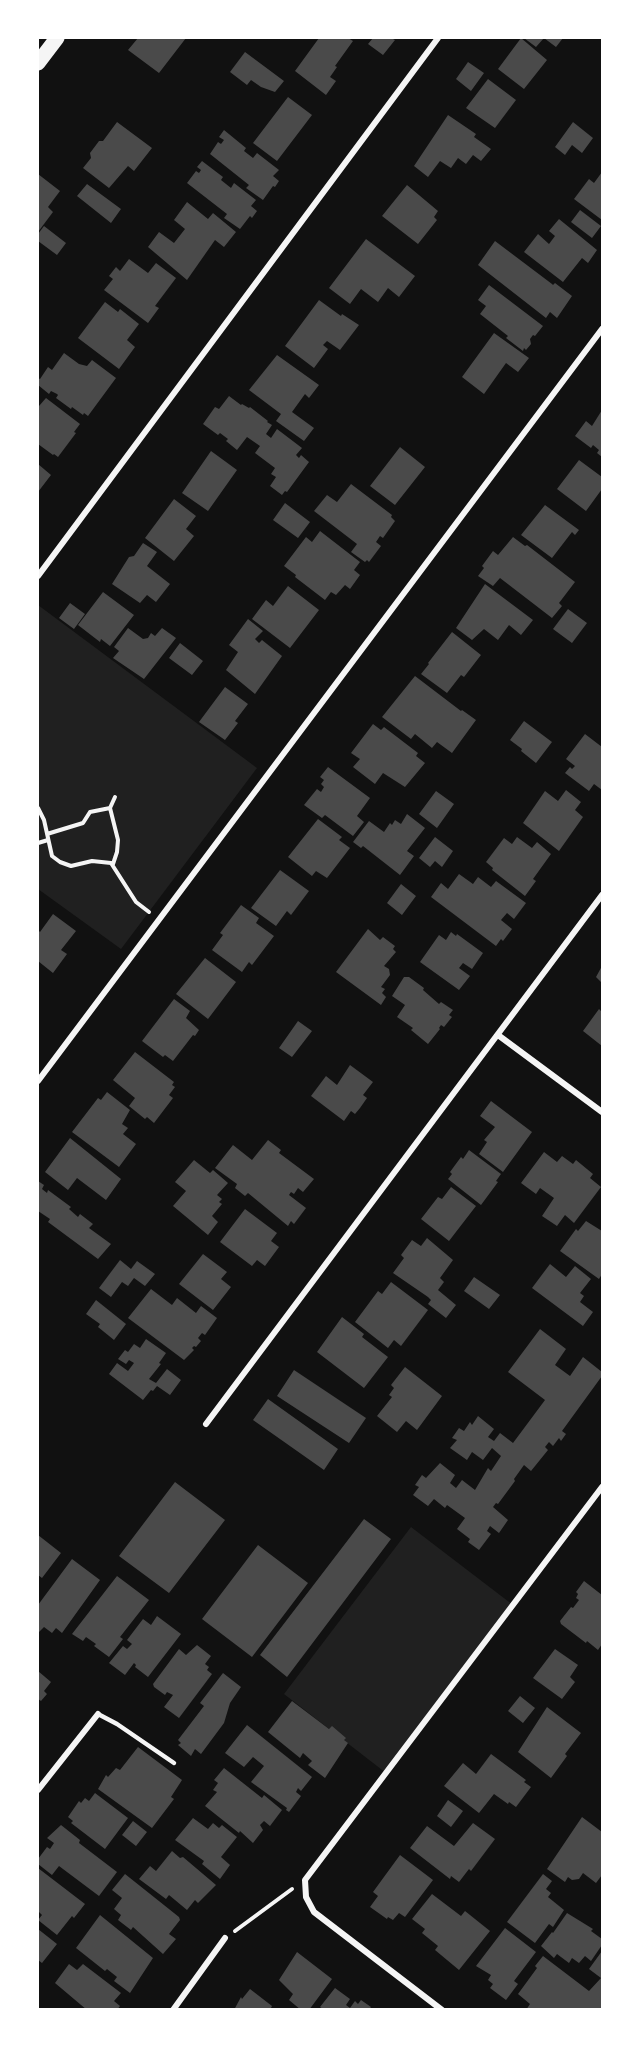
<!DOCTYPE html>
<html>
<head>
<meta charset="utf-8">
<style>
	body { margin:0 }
	#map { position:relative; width:640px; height:2047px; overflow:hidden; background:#111; font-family:Overpass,sans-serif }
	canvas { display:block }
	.frame { position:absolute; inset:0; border:39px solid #fff; pointer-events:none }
</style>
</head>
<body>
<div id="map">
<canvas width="640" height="2047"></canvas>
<div class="frame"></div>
</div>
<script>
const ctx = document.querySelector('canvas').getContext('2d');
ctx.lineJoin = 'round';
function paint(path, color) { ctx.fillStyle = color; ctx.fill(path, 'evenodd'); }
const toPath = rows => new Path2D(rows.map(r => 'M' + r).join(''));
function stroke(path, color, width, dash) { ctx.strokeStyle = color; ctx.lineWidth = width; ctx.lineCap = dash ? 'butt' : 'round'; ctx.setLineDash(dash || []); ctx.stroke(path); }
paint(toPath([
	[38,605,257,768,121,949,38,889],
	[411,1527,513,1605,386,1773,284,1694]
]), '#202020');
paint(toPath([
	[138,38,186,38,159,73,128,50],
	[319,38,348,38,353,41,335,66,337,67,330,77,336,81,326,95,295,71],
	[373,38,391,38,395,40,383,55,368,44],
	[521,38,547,60,524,89,498,69],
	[524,38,544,38,536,47],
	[544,38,563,38,556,47],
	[245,52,284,81,275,92,261,87,251,80,247,85,230,72],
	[468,62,484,73,471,91,456,79],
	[488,79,516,100,495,128,466,108],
	[288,97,312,115,277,161,253,143],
	[448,115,476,134,474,137,491,149,481,161,473,155,466,164,458,158,451,168,440,161,428,177,414,166],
	[117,122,152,148,134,171,128,166,109,188,83,168,91,158,90,153,99,141,103,141],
	[573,122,593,138,582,153,572,145,565,155,555,147],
	[224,130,246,148,244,151,253,158,257,153,279,170,273,176,279,181,275,187,273,186,263,200,246,188,249,185,210,154,218,142,221,144,224,140,219,137],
	[202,161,223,177,221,180,231,188,234,183,256,200,251,206,257,211,252,218,250,216,240,229,224,218,227,214,187,183,196,171,199,173,201,170,197,167],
	[602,172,602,220,574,199,589,179,594,183],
	[38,174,60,191,48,207,53,212,38,232],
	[87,184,121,209,111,223,77,196],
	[407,185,438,211,434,217,437,220,418,244,382,216],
	[187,202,208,219,213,213,236,232,224,247,215,240,187,280,148,247,159,232,174,243,185,229,174,220],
	[580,210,601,226,592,238,571,222],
	[559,219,597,250,588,263,582,258,563,282,524,252,538,234,549,244,555,236,549,231],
	[44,226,66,243,57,255,38,241,38,234],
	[366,239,415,276,399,297,388,288,378,302,361,289,350,304,329,288],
	[495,241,552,284,553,285,555,283,572,296,557,318,550,312,546,318,478,265],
	[129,259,148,273,156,263,176,278,155,306,159,308,148,323,104,290,113,279,109,276,116,267,120,271],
	[489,285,543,326,535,336,533,335,530,339,531,344,526,350,524,348,523,351,506,338,508,336,480,314,486,306,478,300],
	[319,300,341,316,342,314,359,325,340,350,327,341,323,345,328,349,314,368,285,346],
	[105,302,118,312,120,309,139,324,127,340,135,347,119,369,78,338],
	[494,333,529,358,518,372,506,363,484,394,462,377],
	[64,353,79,364,87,366,92,360,116,378,88,416,84,413,83,415,72,407,71,409,56,398,58,395,57,394,51,391,49,394,38,385,38,378,40,379,48,367,52,370],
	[277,355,319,385,309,398,305,394,292,412,314,428,304,441,276,421,281,414,249,390],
	[229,396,241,405,242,404,249,408,250,407,268,421,267,422,272,425,266,434,271,438,277,429,302,448,296,455,299,458,301,455,309,462,287,492,285,491,282,495,270,486,276,477,271,474,275,468,255,453,260,446,247,437,237,450,226,441,228,439,220,433,218,435,203,424,215,407,219,409],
	[46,398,80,424,74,432,76,433,58,457,54,454,53,455,38,444,38,405,39,406],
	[602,410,602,457,597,453,599,450,593,445,591,448,575,436,586,421,592,426],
	[400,447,425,467,395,505,370,486],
	[211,451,237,470,208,511,182,493],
	[579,460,602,477,602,489,586,511,557,489],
	[38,464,51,475,38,492],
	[351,484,392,515,391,517,395,521,383,538,380,536,376,542,381,546,369,562,367,560,365,562,351,552,357,544,314,511,327,495,337,502],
	[174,499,196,516,186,529,194,536,174,561,145,538],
	[285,503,310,522,298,538,273,520],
	[545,505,579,530,575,535,572,532,552,558,521,535],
	[320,531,360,562,354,570,360,575,350,589,345,585,336,595,331,592,325,600,295,577,296,575,284,566,306,537,312,542],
	[513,537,525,546,527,545,575,582,559,603,562,606,552,618,500,578,493,586,478,576,484,568,482,566,493,551,498,555],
	[143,543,157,552,147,566,170,584,156,602,147,595,140,603,112,584,129,557,134,556],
	[485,584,533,620,521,635,509,625,498,640,484,629,472,640,456,628],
	[288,586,319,610,290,648,252,619,266,600,273,606],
	[103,592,134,615,110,646,101,639,100,642,78,625],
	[70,603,85,614,74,629,59,618],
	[568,609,587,623,572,643,553,629],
	[248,619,263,631,255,639,259,643,262,640,282,656,255,694,226,670,238,652,229,645],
	[128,628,143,639,148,638,151,633,155,636,162,628,176,638,144,679,113,658,119,651,114,647],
	[452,632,481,655,464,677,461,675,447,693,421,674,429,664,428,663],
	[180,643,203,661,192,675,169,658],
	[415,676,461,711,462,710,476,720,452,753,437,742,432,748,415,734,411,739,382,717],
	[225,687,248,704,235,721,238,723,225,740,199,722],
	[524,721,552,742,536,763,521,751,522,749,510,740],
	[373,724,381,730,384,727,418,753,416,756,425,763,405,787,383,773,375,784,353,767,360,759,351,753],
	[585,734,602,747,602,790,594,784,589,791,565,773,570,767,572,769,575,766,566,759],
	[328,767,370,798,357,816,364,822,353,836,325,815,322,818,304,805,317,789,321,792,324,787,321,784,324,780,320,777],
	[566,790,581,802,575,810,583,817,559,851,523,823,545,791,558,801],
	[436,791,454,804,437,828,419,814],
	[407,814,425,828,407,851,414,856,400,875,363,846,361,848,353,842,369,821,384,832,390,823,392,825,395,820,401,824],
	[318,819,342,837,339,840,350,848,327,878,316,871,312,876,288,857],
	[435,837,453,851,442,867,435,861,430,867,419,858],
	[517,837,532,848,537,842,551,854,533,879,536,881,525,896,492,870,493,868,486,862,504,838,512,844],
	[280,870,309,891,291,915,287,911,276,926,251,908],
	[459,874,473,884,478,877,491,887,496,881,526,903,514,919,507,913,501,920,512,929,503,941,501,939,496,946,431,897,441,883,448,889],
	[401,884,416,896,402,915,387,903],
	[241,905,259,918,256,923,274,936,252,965,249,962,242,972,212,950,223,935,220,933],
	[53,914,76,931,61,950,67,954,53,973,38,961,38,930,40,932],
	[368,929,380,940,383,937,395,946,393,949,396,952,384,966,389,969,390,975,381,987,385,989,382,993,386,997,381,1005,336,972],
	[451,932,456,936,457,934,483,953,472,969,463,963,459,968,470,976,459,990,420,962,439,935,446,940],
	[205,958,236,982,208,1019,176,994],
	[602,966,602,983,596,977],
	[404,977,409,977,424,988,423,990,439,1004,441,1002,453,1010,449,1015,452,1017,444,1027,441,1025,439,1028,440,1029,428,1044,411,1030,413,1028,397,1017,405,1005,392,996],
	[174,999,190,1011,186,1018,199,1030,195,1036,193,1035,173,1061,165,1055,163,1057,142,1041],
	[599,1009,602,1012,602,1046,583,1031],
	[298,1021,312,1031,292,1057,279,1048],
	[135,1052,174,1082,172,1085,175,1087,169,1095,173,1098,154,1123,147,1117,145,1119,129,1106,135,1098,113,1080],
	[350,1065,373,1082,363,1095,367,1098,360,1108,355,1114,351,1111,344,1121,311,1096,326,1076,337,1085],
	[107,1092,130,1110,122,1124,128,1128,123,1134,136,1144,119,1167,72,1132,98,1098,101,1100],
	[491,1101,532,1132,503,1172,479,1154,487,1142,484,1140,495,1127,480,1116],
	[70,1138,121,1179,106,1200,77,1178,68,1190,45,1172],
	[268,1140,281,1150,279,1153,314,1179,303,1192,298,1188,294,1194,291,1192,289,1195,306,1208,294,1224,291,1221,288,1226,248,1193,245,1196,235,1188,237,1184,215,1168,233,1145,252,1160],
	[469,1150,501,1174,496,1181,498,1182,481,1205,448,1179,452,1174,450,1172,461,1157,463,1159],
	[544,1152,557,1162,562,1156,573,1164,576,1160,593,1174,590,1178,601,1187,574,1223,565,1215,557,1226,542,1216,554,1198,540,1188,536,1194,521,1183],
	[194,1160,210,1173,213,1170,228,1183,217,1195,222,1199,219,1202,222,1204,212,1216,218,1222,208,1235,173,1206,186,1191,175,1182],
	[38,1181,44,1185,42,1189,47,1193,48,1190,71,1207,69,1209,78,1217,80,1214,93,1224,89,1228,111,1244,98,1259,48,1222,50,1219,38,1211],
	[451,1187,476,1206,449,1241,421,1219,438,1197,442,1199],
	[245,1209,277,1233,271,1241,279,1247,265,1266,257,1260,252,1266,220,1242],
	[586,1221,602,1231,602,1274,599,1279,560,1251,576,1229,578,1231],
	[427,1238,453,1260,440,1278,444,1282,438,1290,456,1305,446,1318,428,1304,431,1300,428,1297,393,1273,404,1258,401,1255,412,1240,421,1246],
	[203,1254,227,1272,221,1279,231,1287,213,1310,179,1284],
	[120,1260,131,1269,137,1261,155,1274,145,1286,134,1278,128,1286,122,1282,111,1297,99,1288],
	[550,1264,566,1277,575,1266,591,1279,580,1293,584,1296,580,1302,593,1312,583,1326,532,1288],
	[474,1277,500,1295,489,1309,464,1291],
	[391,1282,428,1310,401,1346,394,1340,388,1348,355,1322,378,1291,382,1294],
	[151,1289,172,1305,177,1298,196,1313,201,1306,217,1318,205,1335,202,1333,198,1338,201,1341,196,1347,194,1346,192,1348,194,1350,184,1360,128,1318],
	[96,1300,126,1324,114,1340,98,1327,100,1324,86,1314],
	[342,1317,364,1334,362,1337,388,1357,364,1388,317,1352],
	[540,1329,566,1349,555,1365,570,1376,583,1357,602,1372,602,1376,562,1431,566,1434,561,1441,559,1438,553,1446,549,1442,545,1447,548,1450,531,1471,524,1465,514,1479,515,1481,498,1504,496,1503,493,1507,508,1520,499,1533,490,1526,487,1531,491,1534,479,1550,468,1542,470,1539,457,1529,465,1518,447,1505,445,1508,434,1499,428,1506,413,1495,419,1487,415,1485,422,1475,426,1478,440,1463,455,1475,450,1483,456,1488,462,1480,475,1490,488,1468,491,1471,501,1456,492,1448,483,1460,472,1452,467,1460,450,1448,457,1440,452,1438,459,1428,464,1431,470,1422,472,1425,478,1416,494,1429,488,1437,494,1441,500,1433,513,1443,545,1400,508,1372],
	[146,1339,166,1353,159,1363,161,1364,149,1379,156,1383,167,1369,181,1380,170,1395,157,1386,153,1391,151,1390,143,1400,109,1374,117,1363,128,1371,134,1363,129,1360,126,1364,118,1359,125,1350,128,1352,134,1344,140,1348],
	[405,1367,442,1396,417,1430,406,1421,397,1432,377,1416,392,1397,389,1395,394,1388,391,1385],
	[294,1370,366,1418,349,1443,277,1396],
	[268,1399,338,1449,324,1470,253,1420],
	[175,1482,225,1520,169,1593,119,1556],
	[364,1519,391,1539,287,1677,260,1655],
	[38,1535,61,1553,42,1578,38,1575],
	[258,1545,308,1583,252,1657,202,1619],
	[72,1559,100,1580,62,1633,56,1628,52,1633,44,1627,38,1633,38,1605],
	[117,1576,149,1600,120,1637,123,1639,109,1657,94,1646,96,1644,86,1637,83,1641,72,1634],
	[584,1581,602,1595,602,1644,598,1650,587,1641,586,1643,561,1624,560,1621,571,1607,573,1608,579,1600,576,1598,578,1594,576,1592],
	[157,1616,181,1634,148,1677,135,1667,136,1665,134,1663,125,1675,109,1663,123,1646,127,1649,132,1644,127,1640,143,1619,151,1625],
	[197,1645,211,1656,205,1664,209,1667,207,1670,212,1674,179,1718,164,1707,173,1695,167,1692,165,1695,154,1687,153,1684,179,1649,186,1655],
	[555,1649,578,1665,570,1677,575,1682,562,1699,533,1678],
	[38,1671,51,1682,44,1691,47,1694,41,1701,38,1699],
	[223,1673,241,1687,230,1703,224,1723,201,1754,195,1749,191,1756,178,1745,181,1743,178,1740,204,1706,200,1703],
	[520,1696,535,1708,523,1723,508,1711],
	[292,1701,329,1729,332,1726,346,1738,344,1740,348,1743,325,1778,308,1765,312,1761,303,1753,300,1758,268,1732],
	[547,1707,581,1733,565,1754,567,1756,551,1778,518,1752],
	[247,1725,312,1777,301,1791,298,1788,296,1792,301,1796,289,1812,286,1810,287,1808,251,1782,264,1766,253,1757,244,1767,225,1753],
	[138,1747,182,1780,171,1797,174,1799,152,1828,98,1789,106,1775,108,1777,116,1768,120,1770],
	[491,1754,526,1780,524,1782,531,1787,516,1807,509,1802,508,1804,494,1794,479,1813,444,1786,463,1763,476,1774],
	[224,1768,262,1798,264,1795,282,1810,270,1826,264,1821,260,1825,263,1830,253,1843,240,1831,239,1833,205,1806,217,1792,213,1790,218,1783,214,1780],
	[95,1793,128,1818,105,1849,71,1823,73,1821,68,1817,79,1801,81,1803,85,1798,89,1801],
	[448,1800,463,1811,451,1827,437,1816],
	[582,1817,602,1832,602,1875,596,1883,583,1873,579,1879,572,1880,568,1877,565,1882,547,1869],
	[193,1818,208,1829,213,1823,219,1828,222,1825,237,1837,221,1857,230,1865,220,1879,202,1864,204,1861,175,1840],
	[133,1821,147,1832,136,1846,122,1835],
	[473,1823,495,1839,471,1871,469,1869,459,1882,451,1876,450,1879,410,1848,427,1826,454,1846],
	[61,1825,80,1840,79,1843,117,1872,99,1896,59,1866,52,1875,38,1864,38,1859,47,1847,50,1849,54,1843,47,1838],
	[172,1851,180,1858,183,1857,216,1885,198,1903,195,1900,187,1910,169,1895,166,1899,139,1879,150,1866,156,1871],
	[400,1855,433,1880,405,1917,399,1913,393,1920,388,1917,387,1919,370,1907,378,1896,373,1892],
	[38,1868,85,1904,74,1918,72,1916,57,1935,38,1920,42,1915,38,1911],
	[125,1874,179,1917,180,1920,169,1934,176,1939,163,1954,133,1927,131,1930,118,1920,121,1915,114,1909,122,1898,112,1890],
	[543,1874,552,1881,546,1889,551,1893,548,1897,564,1910,553,1927,549,1924,535,1943,507,1922],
	[432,1894,461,1916,465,1911,490,1931,459,1970,435,1950,438,1946,422,1933,425,1929,412,1919],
	[567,1913,593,1929,591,1931,602,1939,602,1945,591,1961,585,1956,579,1963,572,1958,569,1963,557,1954,554,1958,541,1946,552,1932,553,1933],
	[100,1915,153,1958,130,1993,114,1981,117,1977,107,1969,105,1971,76,1948],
	[505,1928,536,1952,514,1981,518,1984,506,2000,490,1988,493,1984,488,1980,491,1975,476,1966],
	[38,1929,57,1944,42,1963,38,1960],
	[602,1951,602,2007,601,2010,526,2010,530,2004,518,1994,537,1968,535,1966,543,1956,589,1991,601,1978,589,1969],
	[297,1952,332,1979,309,2010,301,2010,289,2000,293,1994,279,1980],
	[69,1964,77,1970,83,1964,121,1993,114,2001,120,2006,117,2010,87,2010,55,1983],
	[335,1988,350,1999,346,2005,350,2008,355,2001,358,2004,361,2000,371,2007,369,2010,324,2010,320,2007],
	[250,1989,272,2006,271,2008,274,2010,234,2010,241,1997,242,1999]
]), '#4a4a4a');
stroke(toPath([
	[38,808,44,820,52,856,60,862,71,866,92,861,111,863,136,902,149,912],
	[47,834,83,823,90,812,110,808],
	[38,843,48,840],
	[113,864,117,852,118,840,110,808,115,797],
	[235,1931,292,1889]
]), '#f5f5f5', 4);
stroke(toPath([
	[98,1714,117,1724,174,1763]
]), '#f5f5f5', 4.5);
stroke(toPath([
	[38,576,438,38],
	[498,1035,602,1112],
	[38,1081,602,329],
	[206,1424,602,895],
	[38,1790,98,1714],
	[173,2010,225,1938],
	[442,2010,314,1912,306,1897,305,1880,602,1487]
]), '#f5f5f5', 6);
stroke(toPath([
	[38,63,57,38]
]), '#f5f5f5', 15);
</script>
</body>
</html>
